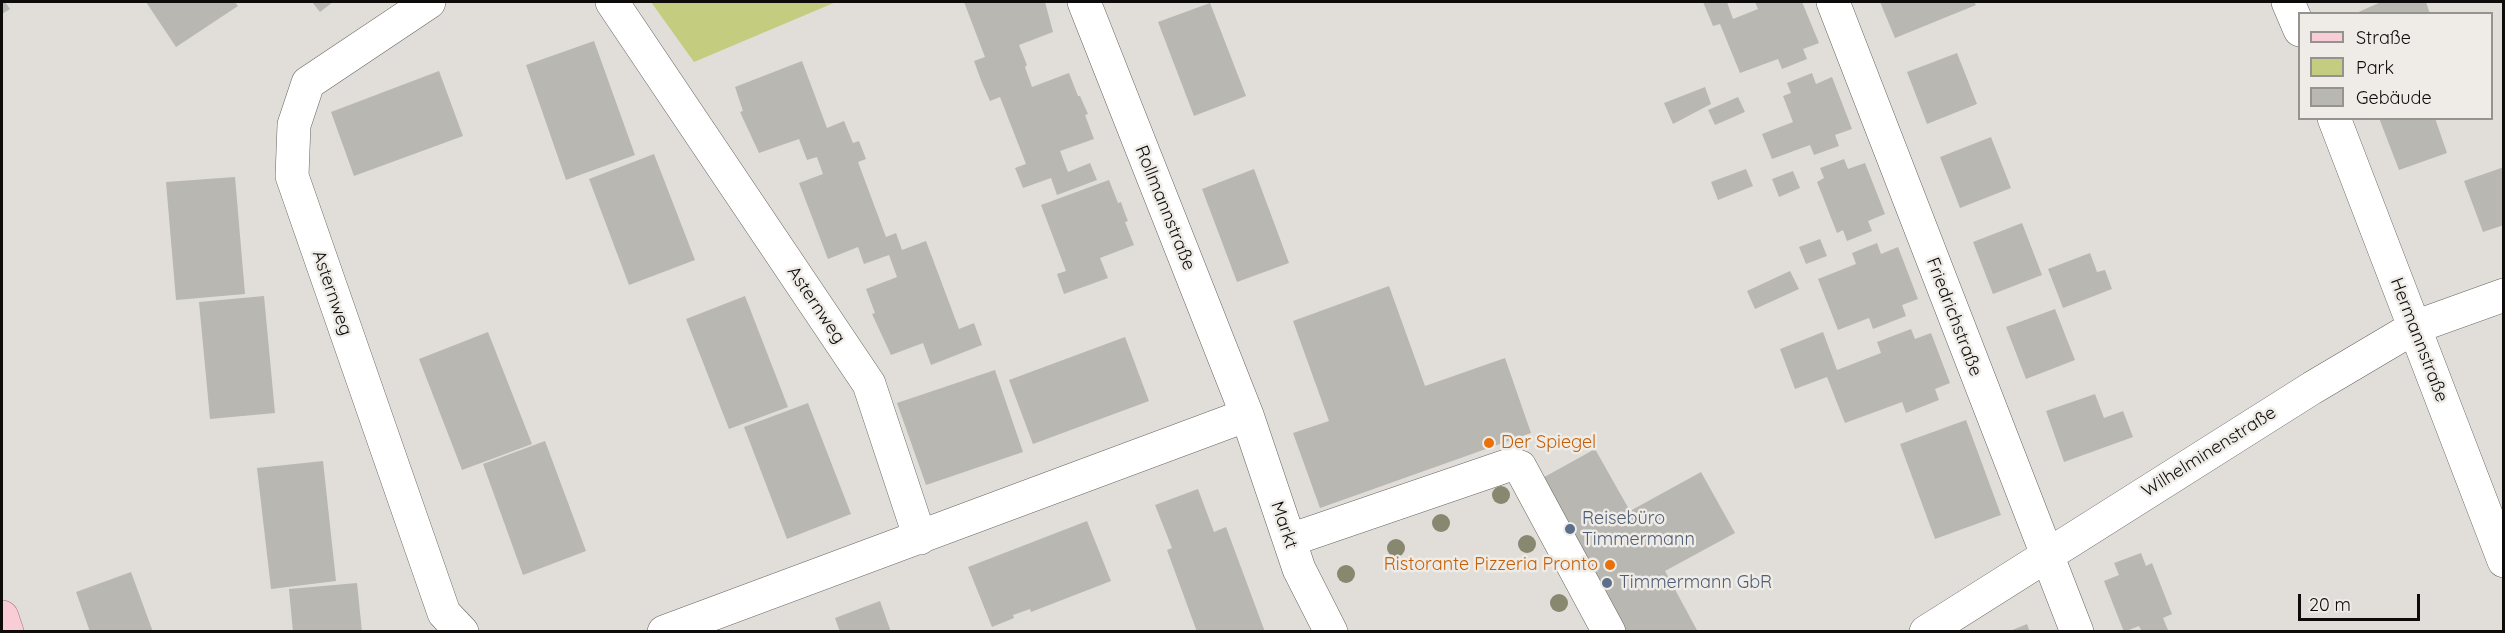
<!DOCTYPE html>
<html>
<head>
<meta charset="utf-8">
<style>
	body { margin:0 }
	#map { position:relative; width:2505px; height:633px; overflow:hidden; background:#e1deda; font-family:Quicksand,sans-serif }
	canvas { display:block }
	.frame { position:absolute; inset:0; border:3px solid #0d0c0b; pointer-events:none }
	.legend { position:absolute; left:2298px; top:12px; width:195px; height:108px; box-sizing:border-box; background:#efece7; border:2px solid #95928f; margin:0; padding:8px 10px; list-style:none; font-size:18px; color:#0d0c0b }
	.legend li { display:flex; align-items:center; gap:12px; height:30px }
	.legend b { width:30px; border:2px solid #95928f }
	.scale { position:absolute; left:2298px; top:594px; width:122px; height:27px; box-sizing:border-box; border:3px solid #0d0c0b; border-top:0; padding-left:8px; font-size:18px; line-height:21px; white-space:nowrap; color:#0d0c0b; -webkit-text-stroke:4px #efece7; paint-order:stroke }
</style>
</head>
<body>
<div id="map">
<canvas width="2505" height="633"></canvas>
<div class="frame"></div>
<ul class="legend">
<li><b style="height:8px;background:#f8cdd5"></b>Straße</li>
<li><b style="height:16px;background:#c4cc80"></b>Park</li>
<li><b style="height:16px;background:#b9b7b2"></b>Gebäude</li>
</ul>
<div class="scale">20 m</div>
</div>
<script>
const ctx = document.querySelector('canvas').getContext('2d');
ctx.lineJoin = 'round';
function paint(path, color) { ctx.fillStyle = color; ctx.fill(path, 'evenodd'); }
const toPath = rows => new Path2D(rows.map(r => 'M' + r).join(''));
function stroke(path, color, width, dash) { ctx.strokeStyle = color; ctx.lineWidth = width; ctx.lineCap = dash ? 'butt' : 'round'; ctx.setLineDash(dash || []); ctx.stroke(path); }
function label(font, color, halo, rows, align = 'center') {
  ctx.font = font + ' Quicksand,sans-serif'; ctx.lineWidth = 5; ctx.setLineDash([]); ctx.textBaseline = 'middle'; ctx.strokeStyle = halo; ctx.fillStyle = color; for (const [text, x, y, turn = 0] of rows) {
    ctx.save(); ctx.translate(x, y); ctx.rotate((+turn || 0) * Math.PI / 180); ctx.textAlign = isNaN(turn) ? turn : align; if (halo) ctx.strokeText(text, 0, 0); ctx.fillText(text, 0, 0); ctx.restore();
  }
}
paint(toPath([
	[651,2,836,2,694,62]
]), '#c4cc80');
paint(toPath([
	[2,2,5,2,10,9,2,14],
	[146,2,235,2,238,6,176,47],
	[312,2,333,2,320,12],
	[964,2,1045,2,1053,32,1019,45,1027,65,1025,67,1032,87,1069,73,1078,96,1080,96,1088,114,1085,115,1094,139,1060,151,1068,172,1090,163,1097,180,1057,195,1051,178,1023,188,1015,168,1026,164,1000,97,990,101,982,83,974,61,985,57],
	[1703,2,1727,2,1733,19,1758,9,1755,2,1802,2,1819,43,1803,49,1807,59,1782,69,1778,59,1740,73,1720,24,1713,26],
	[1880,2,1974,2,1976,5,1895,38],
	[2381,2,2426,2,2430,14,2354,14],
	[1210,3,1246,96,1194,116,1158,22],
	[594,41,635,155,566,180,526,65],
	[1957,53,1977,104,1927,124,1907,72],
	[802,61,827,128,844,121,853,143,859,141,866,159,858,162,886,237,896,233,902,250,926,241,959,329,974,323,982,345,931,365,923,343,891,355,872,314,875,313,866,289,897,277,889,255,864,264,858,247,828,259,799,183,823,174,817,157,807,160,799,139,759,153,740,112,743,111,735,87],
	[439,71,463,136,354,176,331,112],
	[1812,73,1816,84,1832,77,1852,129,1835,135,1839,146,1814,155,1810,145,1772,159,1762,134,1793,122,1783,96,1791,93,1787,83],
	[1705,87,1711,104,1673,124,1664,103],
	[1738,97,1745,112,1715,125,1708,110],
	[2379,118,2435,118,2447,153,2399,170],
	[1991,137,2011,188,1960,208,1940,157],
	[654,154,695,260,629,285,589,179],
	[1844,159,1848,169,1865,163,1885,214,1868,221,1872,231,1847,241,1843,230,1837,233,1817,182,1824,178,1820,168],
	[2504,167,2504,225,2483,232,2464,181],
	[1254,169,1289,263,1237,282,1202,189],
	[1746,169,1753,186,1718,200,1711,182],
	[1793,171,1800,188,1779,197,1772,179],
	[235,177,245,294,176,300,166,182],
	[1109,180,1118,203,1121,202,1124,211,1128,221,1125,222,1134,245,1100,258,1108,278,1064,294,1057,274,1066,271,1041,205],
	[2022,223,2042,275,1993,294,1973,242],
	[1820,239,1827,256,1806,264,1799,247],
	[1877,243,1881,254,1898,247,1918,299,1902,305,1906,316,1873,329,1869,318,1838,330,1818,279,1856,264,1852,253],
	[2090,253,2097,272,2105,270,2112,289,2063,308,2048,269],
	[1790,271,1799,289,1755,309,1747,291],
	[1389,286,1425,386,1505,358,1531,433,1320,508,1293,433,1329,421,1293,321],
	[264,296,275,413,210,419,199,302],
	[745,296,788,407,729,429,686,319],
	[2055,309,2075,360,2026,379,2006,327],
	[1911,329,1915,339,1931,333,1950,383,1935,389,1939,400,1906,413,1902,402,1845,423,1827,377,1795,389,1780,349,1823,332,1837,370,1881,353,1877,342],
	[488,332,532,444,462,470,419,359],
	[1125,337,1149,401,1033,444,1009,380],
	[995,370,1023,452,926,485,897,403],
	[2095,394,2104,418,2123,411,2133,437,2064,462,2046,411],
	[808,403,851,514,787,539,744,427],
	[1966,420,2001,515,1935,539,1900,444],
	[545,441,586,551,523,575,483,464],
	[1595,449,1630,511,1701,472,1735,533,1665,571,1698,632,1624,632,1539,480],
	[323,461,336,581,271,589,257,468],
	[1198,489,1214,532,1226,527,1265,632,1197,632,1167,550,1172,548,1155,505],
	[1087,521,1111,581,1031,612,1030,609,1013,615,1014,618,992,627,968,567],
	[2141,553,2146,566,2152,563,2172,614,2163,618,2168,630,2163,632,2142,632,2139,626,2124,632,2104,581,2119,575,2114,563],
	[131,572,153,632,90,632,76,592],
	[357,583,362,632,293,632,289,589],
	[880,601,891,632,840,632,835,618],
	[2027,624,2030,632,2010,632,2010,631]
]), '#b9b7b2');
const minor = toPath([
	[429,2,308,83,294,125,292,176,444,613,462,632],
	[612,2,869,384,920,538],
	[1084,2,1247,415,1299,569,1331,632],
	[1833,2,2077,632],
	[2288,2,2300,30],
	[2334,118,2504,561],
	[1290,540,1512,464,1520,467,1609,632],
	[664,632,1247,415],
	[1926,632,2312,388,2415,327,2504,295]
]);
const major = toPath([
	[2,617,7,632]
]);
stroke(minor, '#666460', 34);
stroke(major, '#a3737c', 34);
stroke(minor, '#fff', 33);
stroke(major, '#f8cdd5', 33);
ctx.fillStyle = '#87886f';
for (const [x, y] of [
	[1501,495],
	[1441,523],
	[1527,544],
	[1396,548],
	[1346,574],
	[1559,603]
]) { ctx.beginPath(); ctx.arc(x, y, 9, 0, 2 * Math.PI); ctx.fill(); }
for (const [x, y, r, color] of [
	[1489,443,6,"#e8710a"],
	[1570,529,6,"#5c6f8a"],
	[1610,565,6,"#e8710a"],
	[1607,583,6,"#5c6f8a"]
]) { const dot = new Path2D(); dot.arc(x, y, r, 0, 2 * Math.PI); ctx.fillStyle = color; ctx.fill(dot); stroke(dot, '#efece7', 2); }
label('18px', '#0d0c0b', '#efece7', [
	["Rollmannstraße",1165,208,68],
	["Asternweg",332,293,71],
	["Asternweg",816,305,56],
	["Friedrichstraße",1954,317,69],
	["Hermannstraße",2419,340,69],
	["Wilhelminenstraße",2209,452,-32],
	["Markt",1284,525,71]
]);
label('18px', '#c56008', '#efece7', [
	["Der Spiegel",1501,443],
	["Ristorante Pizzeria Pronto",1598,565,"right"]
], 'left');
label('18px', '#4e5e75', '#efece7', [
	["Reisebüro",1582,519],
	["Timmermann",1582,540],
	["Timmermann GbR",1619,583]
], 'left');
</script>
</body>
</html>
